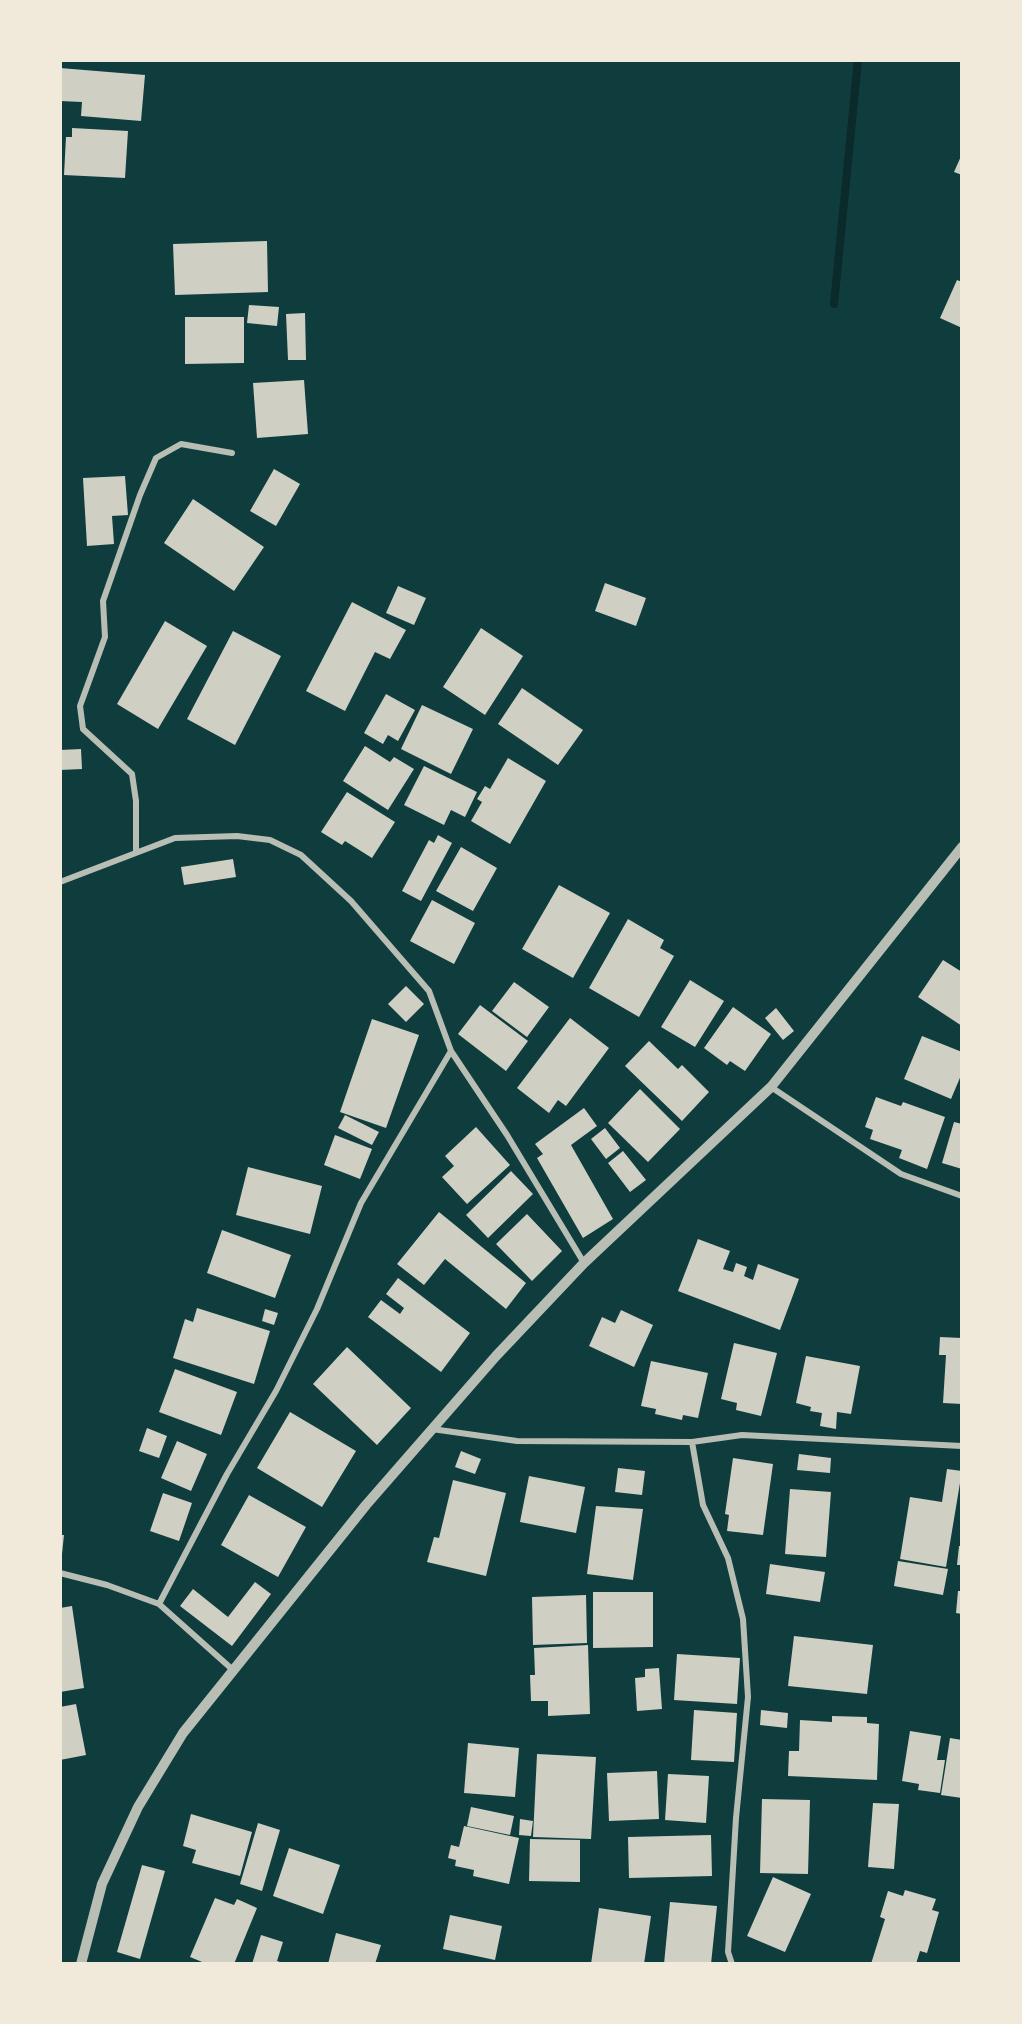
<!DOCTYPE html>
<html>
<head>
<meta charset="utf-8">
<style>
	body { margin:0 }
	#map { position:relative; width:1022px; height:2024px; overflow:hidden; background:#0f3d3e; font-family:Roboto,sans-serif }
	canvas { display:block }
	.frame { position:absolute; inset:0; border:62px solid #f1e9da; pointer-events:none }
</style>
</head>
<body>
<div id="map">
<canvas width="1022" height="2024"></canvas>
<div class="frame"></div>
</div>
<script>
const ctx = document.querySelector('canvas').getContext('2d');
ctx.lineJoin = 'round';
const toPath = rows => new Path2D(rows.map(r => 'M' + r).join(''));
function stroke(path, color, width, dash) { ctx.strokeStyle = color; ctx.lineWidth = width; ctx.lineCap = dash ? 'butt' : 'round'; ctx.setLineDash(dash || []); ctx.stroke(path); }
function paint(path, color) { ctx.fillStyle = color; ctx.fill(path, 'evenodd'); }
stroke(toPath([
	[834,304,858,60]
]), '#0a2a2b', 8);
paint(toPath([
	[60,68,145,75,141,121,81,116,82,102,60,101],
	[72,128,128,131,125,178,64,175,66,137,72,137],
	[962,154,962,175,954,172],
	[267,241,268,292,175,295,173,244],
	[957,280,962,282,962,328,940,318],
	[249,305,279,307,277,326,247,323],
	[305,313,306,360,288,360,286,314],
	[185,317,244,317,244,363,185,364],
	[304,380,308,434,257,438,253,383],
	[274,469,300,484,276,526,250,511],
	[125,476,128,515,112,516,114,544,87,546,83,478],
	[193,499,264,547,234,591,164,543],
	[605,583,646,598,636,626,595,611],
	[398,586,426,598,414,625,386,613],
	[352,602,406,630,390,659,375,652,345,711,306,691],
	[165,621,207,646,158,729,117,704],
	[481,628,523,656,485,715,443,687],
	[233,631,281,656,235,745,187,719],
	[522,688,583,730,558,765,498,724],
	[386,694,415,710,398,741,388,735,383,744,364,733],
	[422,705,473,729,451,774,401,749],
	[365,746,390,762,394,757,414,769,388,810,343,781],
	[81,749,82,769,60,770,60,750],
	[508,758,546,781,510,844,471,821,482,802,477,799,485,786,490,789],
	[424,766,477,792,465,817,451,810,444,825,404,805],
	[347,792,395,822,372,858,345,841,342,845,321,832],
	[438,835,452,843,421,901,402,891,429,840,434,843],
	[461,847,497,868,473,911,436,891],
	[233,859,236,877,184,885,181,867],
	[559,885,610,913,573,978,522,949],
	[432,900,475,923,454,964,410,941],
	[628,919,664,940,660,948,674,956,639,1017,589,988],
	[943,960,962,972,962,1026,918,997],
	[690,980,724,1001,695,1047,661,1027],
	[514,982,549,1007,527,1037,492,1011],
	[406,986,424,1004,406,1022,388,1004],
	[480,1005,528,1041,506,1071,458,1034],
	[733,1007,771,1034,745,1071,730,1061,727,1065,704,1048],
	[776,1008,794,1031,783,1040,765,1018],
	[570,1018,609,1048,566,1106,558,1100,549,1113,517,1088],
	[372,1019,419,1035,386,1128,340,1112],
	[922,1036,962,1052,962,1073,951,1099,904,1079],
	[649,1041,678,1069,682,1065,709,1092,682,1121,625,1066],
	[640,1089,680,1129,648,1162,608,1123],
	[876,1097,901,1106,903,1102,945,1117,927,1169,899,1158,902,1150,870,1139,873,1130,865,1127],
	[584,1108,597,1126,571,1145,613,1219,583,1238,537,1158,543,1154,535,1144],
	[345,1115,379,1132,372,1145,338,1128],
	[954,1122,962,1124,962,1169,942,1163],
	[476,1127,510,1165,467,1204,442,1177,454,1166,445,1156],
	[605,1128,620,1148,606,1159,591,1139],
	[335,1135,372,1149,360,1179,324,1165],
	[623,1151,646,1180,630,1192,608,1163],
	[248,1167,322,1186,310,1234,236,1215],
	[511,1171,533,1194,488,1238,466,1215],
	[439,1212,526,1283,506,1309,445,1259,424,1285,397,1264],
	[527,1214,562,1251,532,1281,496,1244],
	[222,1230,291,1255,275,1298,207,1273],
	[698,1239,730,1251,723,1269,733,1272,736,1263,747,1267,744,1276,753,1280,758,1264,799,1279,780,1330,678,1291],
	[398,1278,470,1333,441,1372,368,1317,381,1300,400,1314,404,1308,386,1294],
	[197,1308,270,1331,254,1384,173,1358,185,1319,193,1322],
	[265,1309,278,1313,274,1325,262,1321],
	[621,1310,653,1325,634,1367,589,1346,602,1317,615,1323],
	[940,1337,962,1338,962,1404,943,1403,946,1355,939,1355],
	[734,1343,777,1353,761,1416,736,1410,737,1403,721,1399],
	[347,1347,411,1408,377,1445,313,1384],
	[806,1356,860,1366,851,1414,837,1412,836,1429,820,1426,822,1413,810,1411,811,1407,796,1403],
	[651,1361,708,1373,698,1418,683,1415,682,1420,655,1414,656,1409,641,1406],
	[175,1369,237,1392,221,1435,159,1412],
	[290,1412,356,1451,322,1507,257,1468],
	[147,1428,167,1436,159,1458,139,1451],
	[177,1441,207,1454,191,1491,161,1478],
	[461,1451,481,1459,475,1474,455,1467],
	[799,1454,831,1458,830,1473,797,1470],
	[733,1458,773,1464,763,1535,727,1531,729,1515,725,1514],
	[618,1468,645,1471,642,1495,615,1492],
	[947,1469,962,1471,946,1567,900,1559,910,1497,942,1502],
	[529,1476,585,1487,576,1533,520,1522],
	[453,1480,506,1493,486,1576,427,1562,434,1537,439,1538],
	[790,1489,831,1492,826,1557,785,1554],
	[163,1493,192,1503,179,1541,150,1531],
	[249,1495,306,1527,278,1577,221,1545],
	[596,1506,643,1509,633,1580,587,1574],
	[60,1535,64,1535,62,1554,60,1554],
	[959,1546,962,1546,962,1565,957,1565],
	[898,1561,948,1569,943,1595,894,1586],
	[770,1564,825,1572,820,1602,766,1594],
	[255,1582,271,1594,232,1646,180,1606,193,1589,228,1617],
	[958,1591,962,1591,962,1614,956,1613],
	[593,1592,653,1592,653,1647,593,1648],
	[586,1595,587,1643,533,1645,532,1597],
	[72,1606,84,1688,60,1692,60,1608],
	[794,1636,873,1645,867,1694,788,1686],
	[588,1645,590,1714,548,1716,548,1701,531,1701,530,1675,535,1675,534,1648],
	[677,1654,740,1658,737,1704,674,1700],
	[659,1668,662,1709,637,1711,635,1678,645,1677,645,1669],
	[76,1704,86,1755,60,1760,60,1707],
	[694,1710,737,1713,734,1762,691,1760],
	[761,1710,788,1713,787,1728,760,1725],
	[832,1716,867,1717,867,1723,879,1724,877,1780,788,1776,789,1751,799,1751,800,1720,832,1722],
	[910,1731,941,1736,937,1760,945,1760,940,1793,918,1790,919,1784,902,1781],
	[950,1738,962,1740,962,1798,941,1795],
	[468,1743,519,1748,515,1797,464,1793],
	[537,1754,596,1757,591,1839,533,1837],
	[657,1771,659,1819,609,1821,607,1773],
	[668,1774,709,1776,706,1823,665,1820],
	[762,1799,810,1800,808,1874,760,1873],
	[873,1803,899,1804,894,1869,868,1867],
	[471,1807,514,1816,510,1835,467,1826],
	[191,1814,252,1832,240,1876,192,1863,196,1850,183,1846],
	[520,1819,533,1821,531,1836,519,1835],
	[258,1823,280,1830,262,1891,240,1884],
	[464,1826,519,1838,509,1884,473,1876,474,1870,455,1866,456,1860,448,1858,451,1845,459,1847],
	[711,1835,712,1876,629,1878,628,1837],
	[530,1839,580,1840,580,1882,529,1881],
	[289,1848,340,1865,323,1914,273,1896],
	[142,1865,165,1871,140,1959,117,1952],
	[773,1877,811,1894,785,1952,747,1936],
	[905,1890,936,1899,932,1910,939,1912,927,1953,920,1951,916,1964,871,1964,885,1919,880,1917,888,1891,903,1896],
	[215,1898,234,1905,237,1899,257,1908,234,1964,207,1964,190,1957],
	[670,1902,717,1906,711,1964,664,1964],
	[599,1908,651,1916,644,1964,591,1964],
	[450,1915,502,1926,495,1960,443,1949],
	[336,1933,381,1945,375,1964,328,1964],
	[261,1935,283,1942,277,1961,286,1964,252,1964]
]), '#cfcfc3');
stroke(toPath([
	[136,852,136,801,132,774,83,729,80,706,105,637,103,601,140,495,156,458,181,444,232,453],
	[60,882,175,838,237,836,270,840,301,855,351,901,429,991,451,1051,507,1135,584,1263],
	[771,1087,901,1174,962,1196],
	[432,1429,517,1441,692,1442,742,1435,962,1446],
	[692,1442,703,1505,728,1558,743,1619,748,1697,736,1818,728,1952,732,1964],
	[60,1573,107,1585,159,1604,233,1670],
	[159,1604,227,1474,276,1391,317,1309,361,1203,451,1051]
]), '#b8beb3', 6);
stroke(toPath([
	[81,1964,102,1884,138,1807,183,1733,366,1505,496,1356,584,1263,771,1087,962,847]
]), '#b8beb3', 10);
</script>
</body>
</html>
